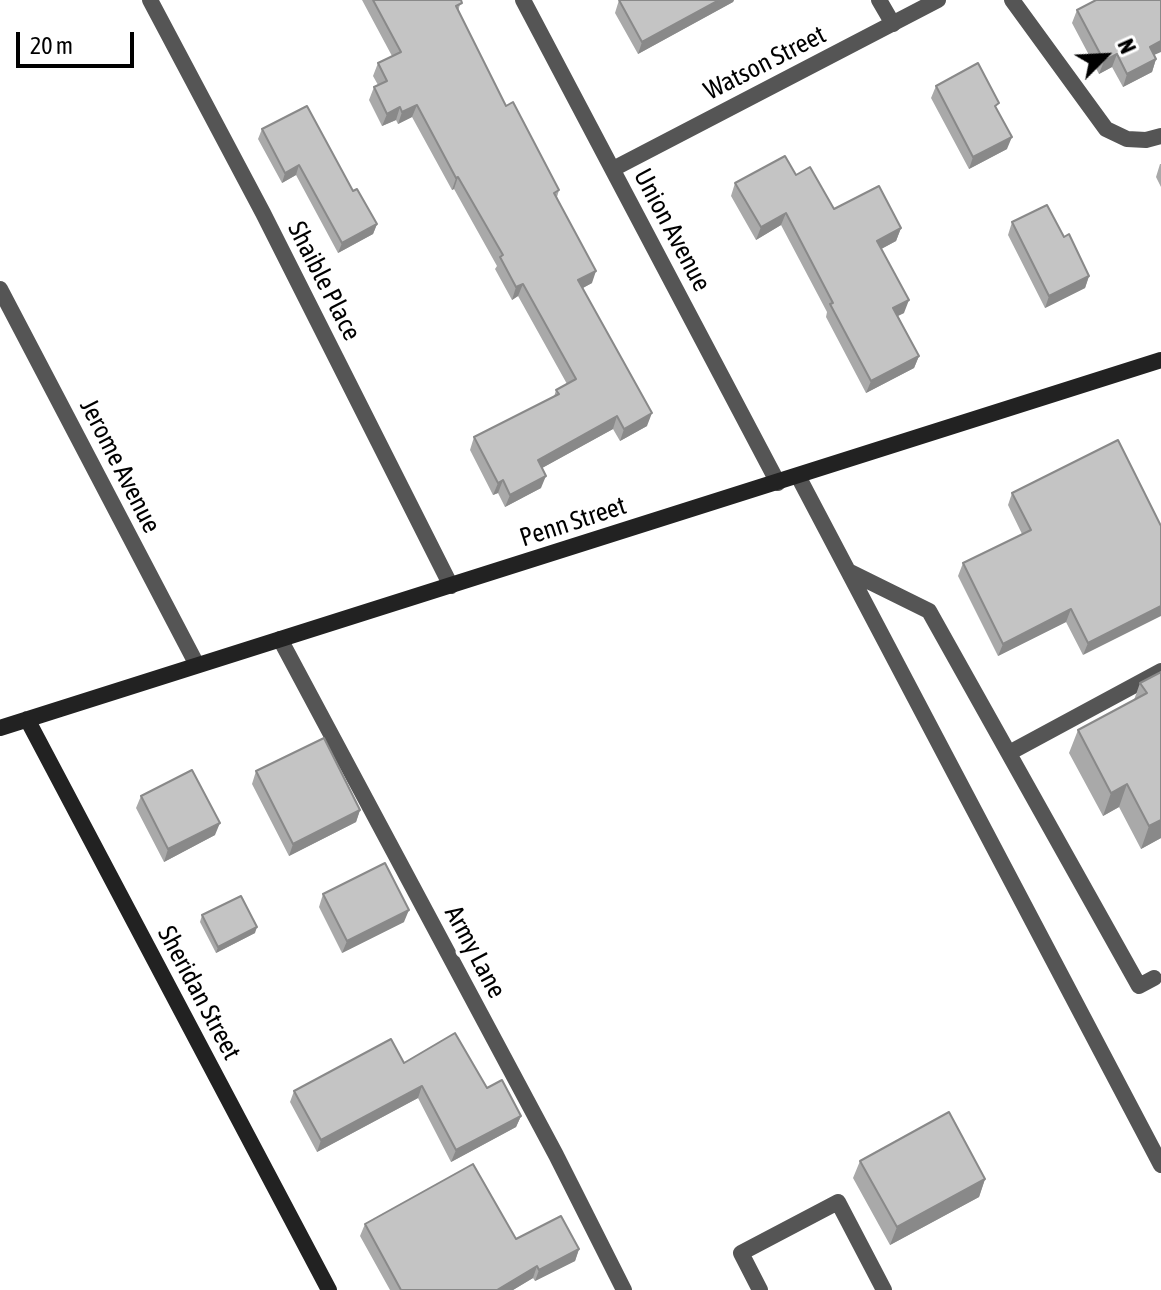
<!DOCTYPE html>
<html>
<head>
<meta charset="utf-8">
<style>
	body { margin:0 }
	#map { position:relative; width:1161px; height:1290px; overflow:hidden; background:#fff; font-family:"Asap Condensed",sans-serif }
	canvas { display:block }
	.north { position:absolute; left:1065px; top:16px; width:80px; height:80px; -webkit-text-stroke:6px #fff; paint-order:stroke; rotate:66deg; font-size:22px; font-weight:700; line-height:32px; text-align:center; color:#000 }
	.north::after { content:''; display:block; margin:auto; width:28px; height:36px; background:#000; clip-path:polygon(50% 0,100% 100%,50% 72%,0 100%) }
	.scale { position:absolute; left:16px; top:32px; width:118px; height:36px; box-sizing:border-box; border:4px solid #000; border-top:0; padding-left:10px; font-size:24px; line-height:28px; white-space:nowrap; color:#000; -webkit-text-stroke:6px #fff; paint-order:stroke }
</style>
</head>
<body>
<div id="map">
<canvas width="1161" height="1290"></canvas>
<div class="north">N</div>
<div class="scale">20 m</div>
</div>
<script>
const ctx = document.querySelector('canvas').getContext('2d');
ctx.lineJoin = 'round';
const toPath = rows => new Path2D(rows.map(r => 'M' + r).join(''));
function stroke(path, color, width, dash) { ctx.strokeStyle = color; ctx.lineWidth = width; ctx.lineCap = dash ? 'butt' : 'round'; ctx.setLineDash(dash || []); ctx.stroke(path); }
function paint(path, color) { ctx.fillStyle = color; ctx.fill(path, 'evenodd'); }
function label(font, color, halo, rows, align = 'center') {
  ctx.font = font + ' "Asap Condensed",sans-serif'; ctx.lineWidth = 8; ctx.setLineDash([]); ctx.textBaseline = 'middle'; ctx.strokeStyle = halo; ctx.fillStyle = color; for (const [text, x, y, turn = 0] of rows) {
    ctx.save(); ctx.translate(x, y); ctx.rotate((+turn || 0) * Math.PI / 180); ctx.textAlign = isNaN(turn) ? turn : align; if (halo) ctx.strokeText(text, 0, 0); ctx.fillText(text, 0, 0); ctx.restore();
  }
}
stroke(toPath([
	[150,0,263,213,451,586],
	[879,0,893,24],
	[1012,0,1106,129,1127,139,1146,140,1161,136],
	[798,476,1161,1165],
	[848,571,929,611,1139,986,1154,978],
	[280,639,556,1155,624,1290],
	[1009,753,1161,671],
	[760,1290,741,1253,838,1202,884,1290]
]), '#555', 16);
stroke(toPath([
	[523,0,778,483],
	[613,169,938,0],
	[0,289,197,665]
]), '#555', 16);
stroke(toPath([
	[27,719,329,1290],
	[0,728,1161,360]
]), '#222', 16);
paint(toPath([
	[362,0,461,0,458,12,506,106,559,190,557,197,592,283,582,288,647,426,620,441,613,429,542,468,541,488,505,507,498,493,493,495,470,450,474,437,554,397,556,390,567,384,518,296,512,300,495,269,497,266,454,189,452,190,412,117,398,124,396,120,382,126,369,100,374,87,378,85,373,76,378,63,392,56],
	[619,0,734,0,733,2,638,54,615,13],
	[1077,10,1154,55,1156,59,1152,72,1123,87,1112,67,1099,74,1072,23],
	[936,86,997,109,1007,149,969,169,931,98],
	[262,129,353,191,377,224,373,234,338,253,296,175,282,183,258,139],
	[1160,164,1161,164,1161,187,1156,177],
	[796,175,834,209,901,228,896,241,881,249,904,313,898,316,919,356,914,368,866,393,826,317,827,312,781,225,756,240,731,196,735,183],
	[1012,222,1064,237,1089,276,1085,288,1045,308,1008,235],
	[1012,493,1161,526,1083,655,1066,622,998,656,958,576,963,563,1022,534,1008,505],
	[1161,672,1161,838,1141,849,1119,807,1103,816,1069,753,1078,730,1134,700,1140,683],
	[256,771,360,810,356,822,289,856,252,784],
	[141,796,215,835,164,862,136,808],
	[323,894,404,922,342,953,319,907],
	[202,915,255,933,216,953,200,922],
	[404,1063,487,1088,521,1116,516,1127,451,1162,418,1098,317,1152,290,1102,294,1091],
	[860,1161,985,1179,979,1197,890,1245,853,1178],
	[365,1224,516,1239,579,1249,575,1261,535,1281,533,1278,513,1290,390,1290,360,1236]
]), '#a9a9a9');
paint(toPath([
	[719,0,734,0,733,2,638,54,642,42],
	[1161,41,1161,52,1145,59,1150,47],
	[1117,54,1112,67,1099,74,1104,61],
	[1156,59,1152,72,1123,87,1127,74],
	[417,105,412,117,398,124,402,112],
	[400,107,396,120,382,126,387,114],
	[1012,137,1007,149,969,169,973,157],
	[299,165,296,175,282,183,285,173],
	[458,177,454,189,452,190,456,178],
	[786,213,781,225,756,240,761,227],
	[377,224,373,234,338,253,342,243],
	[901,228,896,241,872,254,877,241],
	[596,271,592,283,574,293,578,280],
	[1089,276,1085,288,1045,308,1049,296],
	[523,284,518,296,512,300,516,287],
	[909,300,904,313,889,320,893,308],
	[919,356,914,368,866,393,871,381],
	[652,413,647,426,620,441,624,429],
	[617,416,613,429,533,473,538,460],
	[546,476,541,488,505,507,510,495],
	[503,480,498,493,493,495,498,483],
	[1161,606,1161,616,1083,655,1088,643],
	[1071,609,1066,622,998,656,1003,644],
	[1127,784,1119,807,1103,816,1111,793],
	[360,810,356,822,289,856,293,844],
	[1161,820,1161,838,1141,849,1149,826],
	[220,823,215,835,164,862,168,849],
	[409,910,404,922,342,953,347,941],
	[257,927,255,933,216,953,218,947],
	[422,1086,418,1098,317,1152,321,1140],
	[521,1116,516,1127,451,1162,456,1150],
	[985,1179,979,1197,890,1245,897,1227],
	[579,1249,575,1261,535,1281,539,1270],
	[537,1266,533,1278,513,1290,497,1290]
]), '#898989');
const building = toPath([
	[373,0,461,0,462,3,456,6,506,106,513,102,559,190,554,193,596,271,578,280,652,413,624,429,617,416,538,460,546,476,510,495,503,480,498,483,474,437,559,394,556,390,576,379,523,284,516,287,500,257,503,255,458,177,456,178,417,105,402,112,400,107,387,114,374,87,387,81,378,63,401,52,373,0],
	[619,0,719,0,642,42,619,0],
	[1096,0,1161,0,1161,41,1150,47,1156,59,1127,74,1117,54,1104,61,1077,10,1096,0],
	[978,63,999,103,995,106,1012,137,973,157,936,86,978,63],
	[307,106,353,191,357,189,377,224,342,243,299,165,285,173,262,129,307,106],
	[785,156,796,175,810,167,834,209,879,186,901,228,877,241,909,300,893,308,919,356,871,381,830,304,833,303,786,213,761,227,735,183,785,156],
	[1047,205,1064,237,1069,234,1089,276,1049,296,1012,222,1047,205],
	[1118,440,1161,526,1161,606,1088,643,1071,609,1003,644,963,563,1031,530,1012,493,1118,440],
	[1161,672,1161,820,1149,826,1127,784,1111,793,1078,730,1147,693,1140,683,1161,672],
	[324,738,360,810,293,844,256,771,324,738],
	[192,770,220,823,168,849,141,796,192,770],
	[385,863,409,910,347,941,323,894,385,863],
	[241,896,257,927,218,947,202,915,241,896],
	[455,1033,487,1088,502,1080,521,1116,456,1150,422,1086,321,1140,294,1091,391,1039,404,1063,455,1033],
	[949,1112,985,1179,897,1227,860,1161,949,1112],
	[473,1164,516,1239,561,1216,579,1249,539,1270,537,1266,497,1290,401,1290,365,1224,473,1164]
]);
paint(building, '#c4c4c4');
stroke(building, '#898989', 2);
label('26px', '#000', '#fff', [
	["Watson Street",765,63,-27],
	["Union Avenue",672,230,62],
	["Shaible Place",324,281,63],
	["Jerome Avenue",120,466,63],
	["Penn Street",573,522,-18],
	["Army Lane",475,952,62],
	["Sheridan Street",199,993,62]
]);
</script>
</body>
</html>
